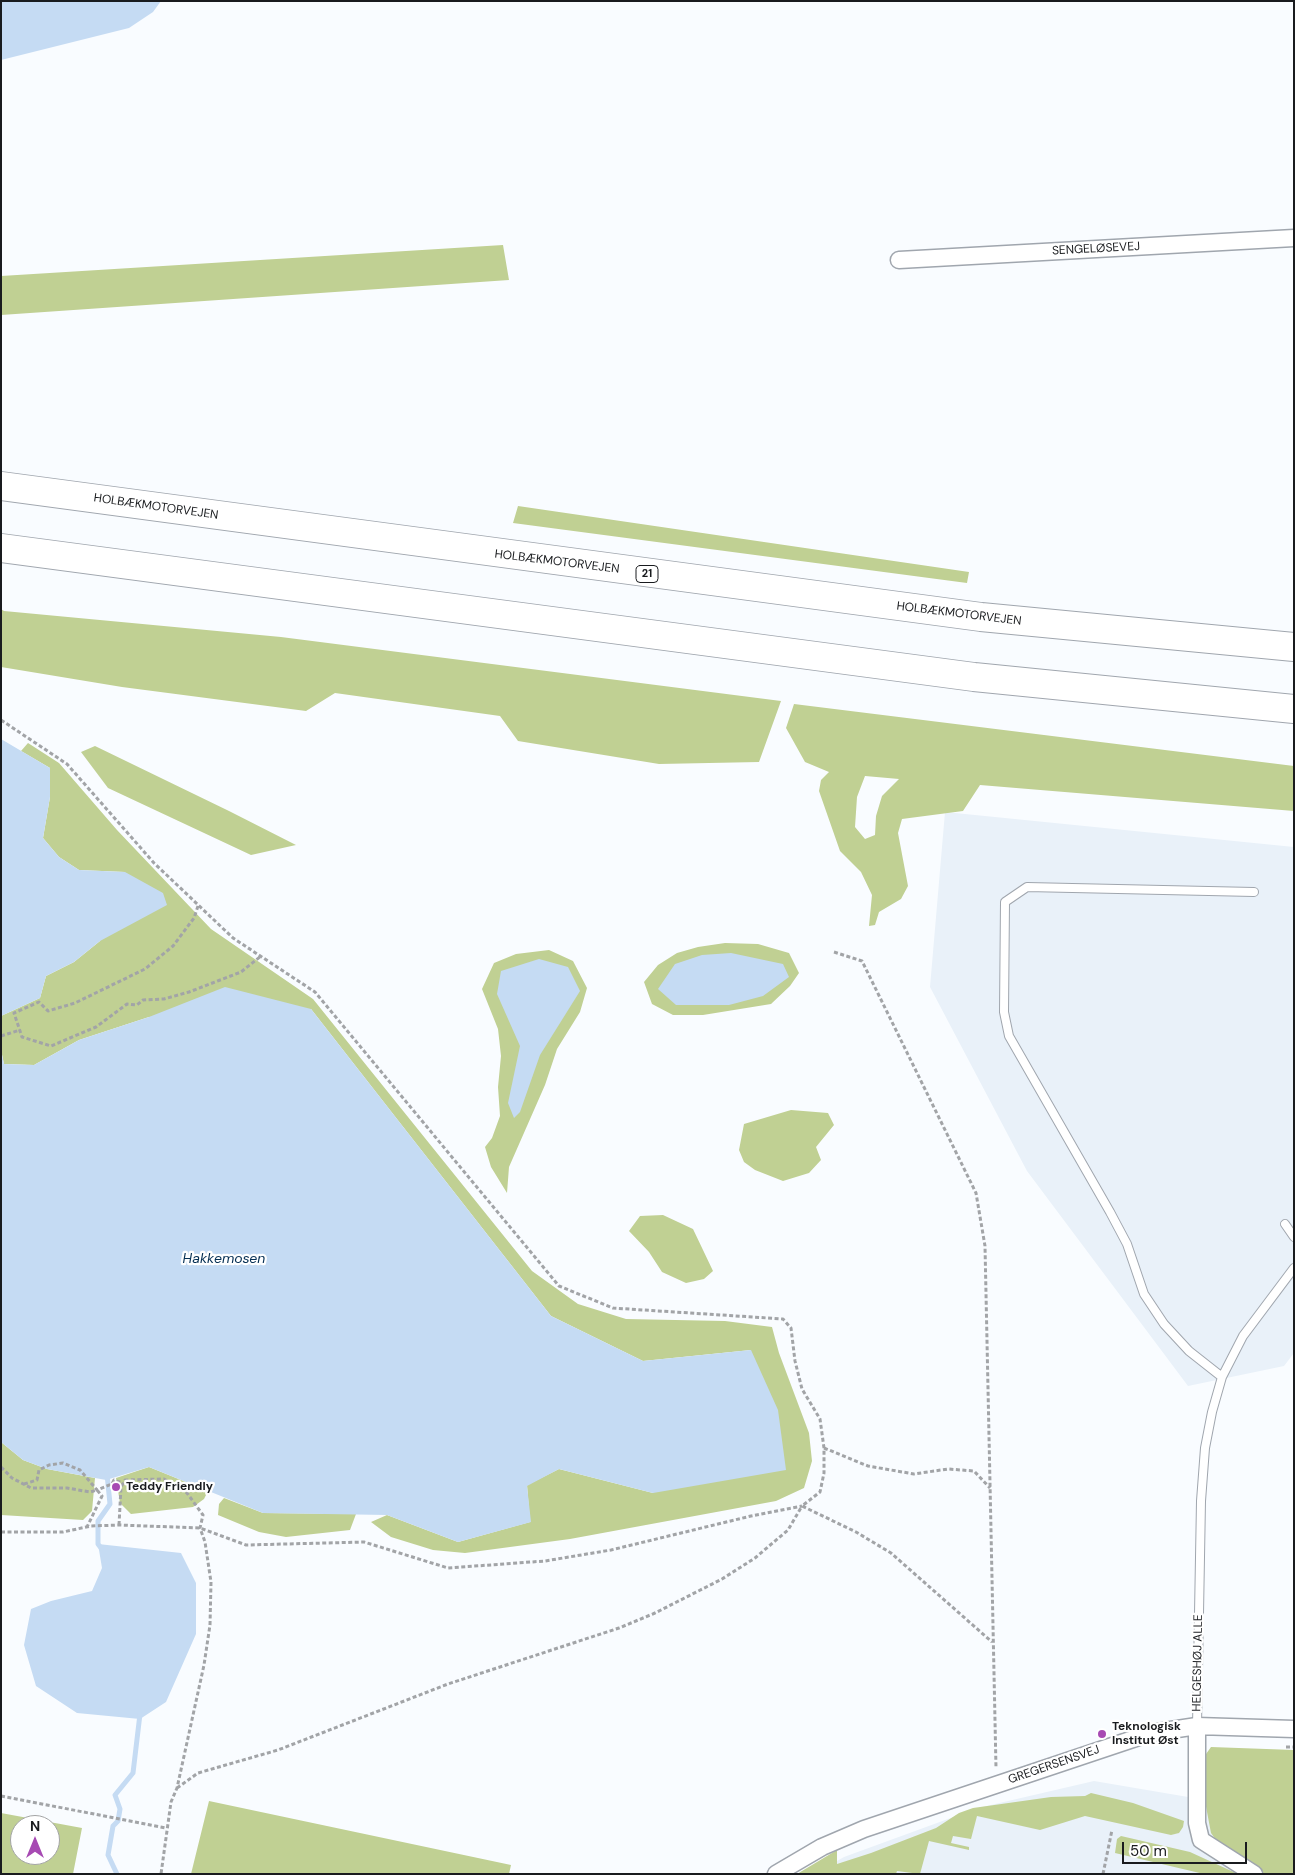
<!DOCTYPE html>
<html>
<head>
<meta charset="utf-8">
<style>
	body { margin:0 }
	#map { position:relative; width:1295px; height:1875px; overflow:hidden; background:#f9fcff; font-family:"DM Sans",sans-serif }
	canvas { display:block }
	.frame { position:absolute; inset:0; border:2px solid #191b1e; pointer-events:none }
	.north { position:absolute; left:10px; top:1815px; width:50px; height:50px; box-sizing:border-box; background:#fff; border:1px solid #a3a4a5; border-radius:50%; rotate:0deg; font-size:14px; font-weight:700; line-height:20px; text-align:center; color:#191b1e }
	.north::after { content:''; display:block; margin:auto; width:18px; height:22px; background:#a74ab3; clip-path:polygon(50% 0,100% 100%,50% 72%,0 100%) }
	.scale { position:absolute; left:1122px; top:1842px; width:125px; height:22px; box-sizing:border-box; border:2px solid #191b1e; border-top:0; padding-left:6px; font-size:15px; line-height:18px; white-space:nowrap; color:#191b1e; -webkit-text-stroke:4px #fff; paint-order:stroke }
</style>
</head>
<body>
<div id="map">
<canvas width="1295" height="1875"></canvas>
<div class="frame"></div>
<div class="north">N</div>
<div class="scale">50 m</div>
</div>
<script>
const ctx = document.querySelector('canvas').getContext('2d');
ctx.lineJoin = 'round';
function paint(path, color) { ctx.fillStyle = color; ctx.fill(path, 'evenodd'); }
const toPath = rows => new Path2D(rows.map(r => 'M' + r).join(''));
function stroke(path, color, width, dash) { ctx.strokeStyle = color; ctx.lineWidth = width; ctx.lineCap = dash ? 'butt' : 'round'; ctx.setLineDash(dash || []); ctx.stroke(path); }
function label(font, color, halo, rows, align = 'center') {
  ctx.font = font + ' "DM Sans",sans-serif'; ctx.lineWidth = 4.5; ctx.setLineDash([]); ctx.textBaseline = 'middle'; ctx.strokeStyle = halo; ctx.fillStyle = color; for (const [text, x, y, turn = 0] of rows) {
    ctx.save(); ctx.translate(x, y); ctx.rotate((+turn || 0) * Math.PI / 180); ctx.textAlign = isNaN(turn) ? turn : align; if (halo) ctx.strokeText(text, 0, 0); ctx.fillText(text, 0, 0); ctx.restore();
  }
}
paint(toPath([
	[945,812,1294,847,1294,1353,1284,1366,1188,1386,1027,1171,930,987],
	[1094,1781,1294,1815,1294,1874,814,1874,844,1857,978,1808]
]), '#e9f1f9');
paint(toPath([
	[503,245,509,280,1,315,1,276],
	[518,506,969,572,967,583,513,523],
	[1,609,4,611,281,637,781,701,759,762,659,764,518,741,500,716,335,693,306,711,122,687,1,667],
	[794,704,1294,766,1294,811,980,785,963,811,902,819,898,833,908,886,901,899,879,912,875,925,869,926,872,895,861,872,840,851,819,791,821,780,829,772,805,762,786,728],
	[865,776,899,779,882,796,876,816,875,835,865,839,855,827,857,797],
	[28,743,59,763,117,830,211,929,313,999,532,1271,578,1304,626,1319,725,1321,772,1327,779,1353,809,1433,812,1461,804,1488,776,1501,570,1539,465,1553,433,1550,391,1537,371,1522,387,1515,458,1542,530,1522,527,1485,559,1469,653,1493,751,1350,643,1361,551,1316,311,1009,149,1017,79,1040,34,1065,4,1064,1,1050,1,1016,40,998,46,976,74,962,100,941,125,872,79,870,59,857,43,838,50,797,50,768,21,751],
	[95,746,229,811,296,845,251,855,108,788,81,752],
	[725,943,758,944,789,953,799,973,790,986,771,1004,703,1015,673,1015,652,1004,644,982,658,965,677,953,698,947],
	[549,950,573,961,587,988,580,1012,557,1049,545,1085,509,1167,507,1193,491,1167,485,1147,492,1138,500,1116,498,1087,501,1056,498,1029,482,989,494,963,516,954],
	[791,1110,828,1113,834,1125,816,1147,821,1160,809,1173,783,1181,755,1170,744,1162,739,1150,744,1124],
	[663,1215,693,1229,713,1271,704,1279,686,1283,662,1272,649,1252,629,1231,640,1216],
	[1,1442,23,1460,47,1469,95,1478,92,1511,83,1520,1,1515],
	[149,1467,208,1491,204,1499,193,1507,131,1514,120,1503,116,1478],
	[224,1498,263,1513,356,1514,350,1530,286,1537,259,1532,218,1515,219,1504],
	[1211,1747,1294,1750,1294,1874,1265,1874,1216,1840,1211,1833,1204,1796,1206,1754],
	[1091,1793,1133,1803,1184,1821,1183,1827,1179,1833,1171,1835,1085,1816,1040,1830,977,1816,971,1839,953,1836,951,1843,969,1847,969,1850,929,1841,920,1874,897,1871,896,1874,797,1874,837,1850,837,1864,871,1853,936,1828,959,1813,973,1808,1051,1797,1085,1796],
	[209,1801,511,1865,509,1874,191,1874],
	[1,1813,82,1828,73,1874,1,1874],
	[20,1825,50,1825,50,1855,20,1855],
	[1121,1836,1190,1852,1238,1874,1204,1874,1115,1853,1117,1839]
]), '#c0d093');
paint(toPath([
	[1,1,161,1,153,12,129,28,1,60],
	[1,739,50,768,50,797,43,838,59,857,79,870,125,872,163,893,167,905,100,941,74,962,46,976,40,998,1,1016],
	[731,953,783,964,789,977,763,996,729,1005,676,1005,658,989,675,964,702,955],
	[539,959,568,967,580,991,540,1055,520,1112,514,1118,508,1103,520,1046,497,994,501,971],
	[225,987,311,1009,551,1316,643,1361,751,1350,778,1410,786,1470,653,1493,559,1469,527,1486,531,1522,458,1542,387,1515,263,1513,149,1467,106,1480,47,1469,23,1460,1,1442,1,1050,4,1064,34,1065,79,1040,149,1017],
	[98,1544,181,1553,196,1583,196,1634,166,1702,140,1719,77,1713,36,1686,24,1645,31,1609,51,1601,92,1591,102,1568]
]), '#c5dbf3');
stroke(toPath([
	[101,1548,98,1544,98,1521,110,1504,107,1474],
	[117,1874,108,1855,113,1826,118,1821,120,1809,115,1795,133,1773,140,1714]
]), '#c5dbf3', 5);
const service = toPath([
	[1285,1224,1294,1237],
	[1222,1377,1189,1351,1164,1324,1144,1294,1127,1244,1110,1212,1009,1036,1004,1012,1005,902,1027,887,1254,892],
	[1197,1726,1201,1501,1205,1448,1212,1412,1222,1377,1243,1336,1294,1268]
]);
const minor = toPath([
	[899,260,1294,238],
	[1197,1726,1197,1823,1201,1840,1254,1874],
	[776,1874,822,1847,864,1829,1151,1733,1197,1726,1294,1729]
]);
const motorway = toPath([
	[1,486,981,617,1294,647],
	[1,548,974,677,1294,709]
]);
stroke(service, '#a0a6ae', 10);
stroke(minor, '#a0a6ae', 19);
stroke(motorway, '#a0a6ae', 30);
stroke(toPath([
	[1,720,67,764,154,863,233,938,315,992,559,1286,613,1308,783,1319,791,1328,795,1361,802,1389,820,1419,824,1448,824,1473,820,1492,802,1506,856,1532,891,1553,992,1642],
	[198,906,194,918,173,946,145,969,75,1003,48,1011,39,1002,14,1013,22,1037,51,1046,96,1027,127,1004,137,1005,143,1000,164,999,189,992,241,972,261,956],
	[834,952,862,961,976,1193,985,1246,996,1768],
	[1,1036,20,1030],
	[824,1448,868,1466,914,1474,948,1469,974,1471,990,1488],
	[1,1467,12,1478,31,1488,67,1488,90,1492,97,1490,102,1496,87,1527],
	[24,1484,37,1480,39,1470,49,1465,63,1463,80,1470,97,1490,112,1484,114,1480,123,1483],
	[119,1525,121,1487,125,1480,164,1479,187,1493,203,1515,200,1528,205,1542,211,1582,210,1625,204,1665,177,1788,171,1802,161,1874],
	[1,1532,63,1532,91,1526,119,1525,200,1528,246,1545,364,1542,448,1568,545,1561,611,1550,751,1516,802,1506],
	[1286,1747,1294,1747],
	[177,1788,198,1773,278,1750,448,1684,619,1628,655,1613,722,1579,755,1558,788,1530,802,1506],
	[1,1796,166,1828],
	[1103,1874,1112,1830]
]), '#a2a4a7', 3, [4, 2.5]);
stroke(service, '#fff', 8);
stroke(minor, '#fff', 16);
stroke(motorway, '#fff', 28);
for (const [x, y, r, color] of [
	[116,1487,5,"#a74ab3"],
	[1102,1734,5,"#a74ab3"]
]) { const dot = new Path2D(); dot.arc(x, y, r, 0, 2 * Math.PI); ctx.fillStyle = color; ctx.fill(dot); stroke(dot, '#fff', 2); }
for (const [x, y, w] of [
	[647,574,22]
]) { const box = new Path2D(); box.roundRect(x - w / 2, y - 8.5, w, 17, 4); ctx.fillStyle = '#fff'; ctx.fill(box); stroke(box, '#191b1e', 1); }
label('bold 11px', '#191b1e', null, [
	["21",647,574]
]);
label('12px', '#191b1e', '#fff', [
	["SENGELØSEVEJ",1096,249,-3],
	["HOLBÆKMOTORVEJEN",156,507,8],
	["HOLBÆKMOTORVEJEN",557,562,7],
	["HOLBÆKMOTORVEJEN",959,614,7],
	["HELGESHØJ ALLE",1198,1663,-89],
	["GREGERSENSVEJ",1054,1765,-19]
]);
label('bold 12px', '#191b1e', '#fff', [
	["Teddy Friendly",126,1487],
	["Teknologisk",1112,1727],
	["Institut Øst",1112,1741]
], 'left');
label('italic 14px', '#052f53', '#fff', [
	["Hakkemosen",224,1259]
]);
</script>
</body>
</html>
